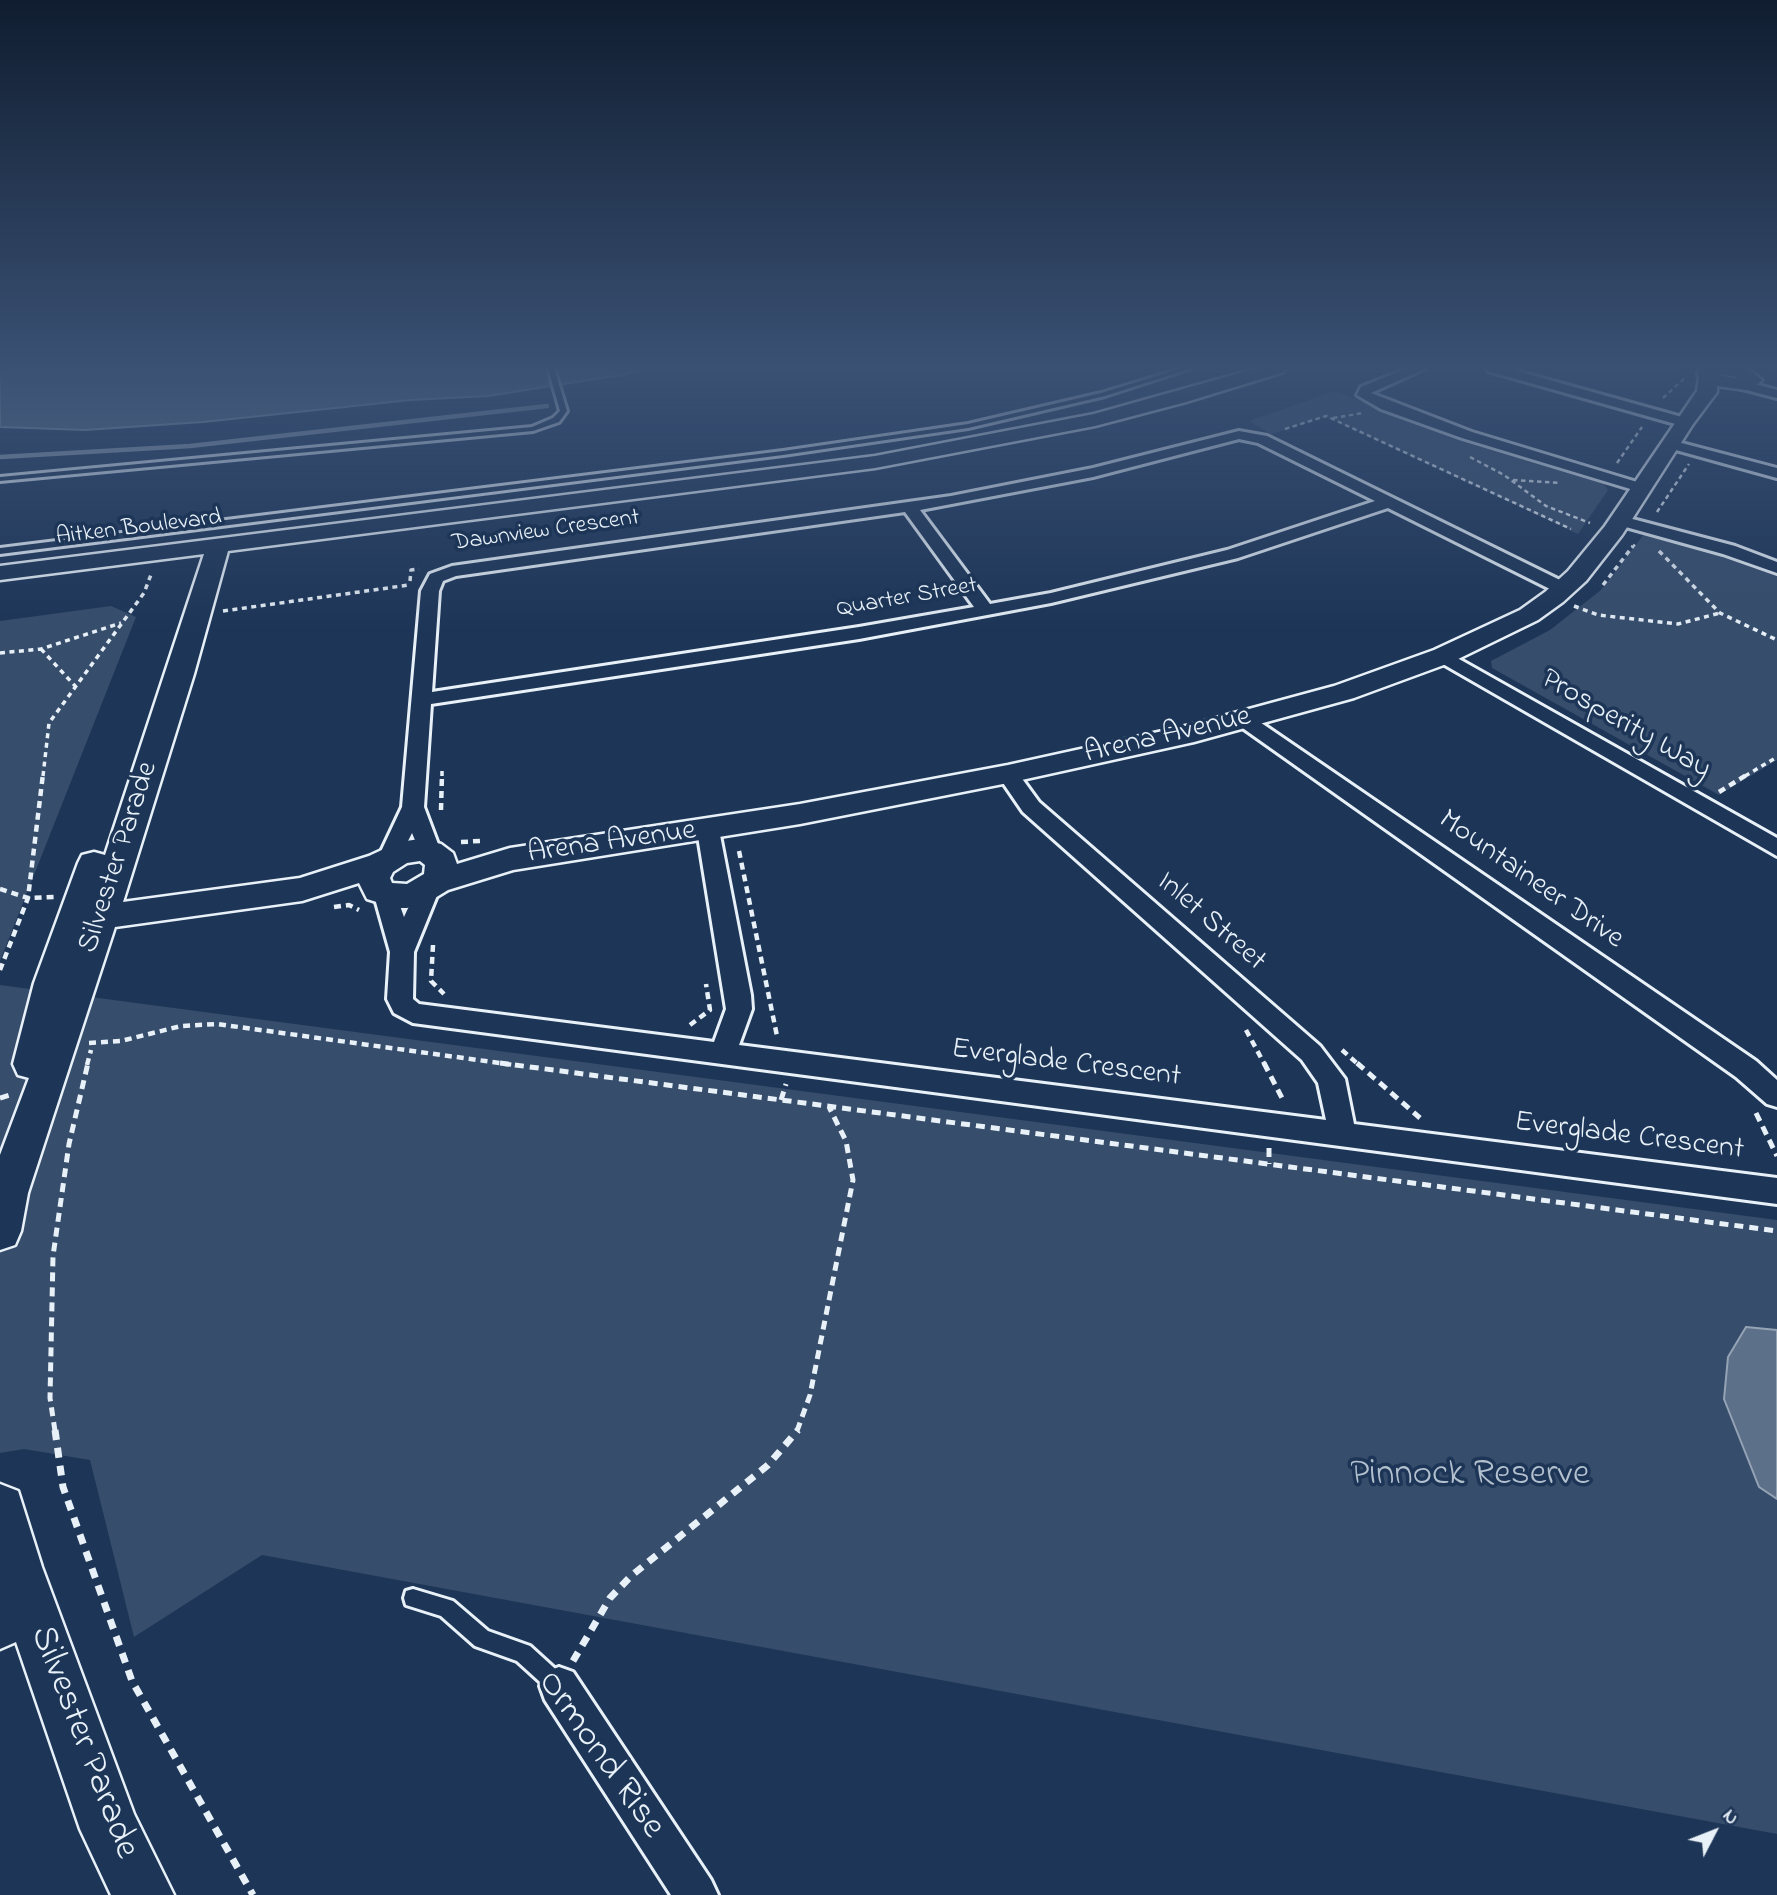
<!DOCTYPE html>
<html>
<head>
<meta charset="utf-8">
<style>
	body { margin:0 }
	#map { position:relative; width:1777px; height:1895px; overflow:hidden; background:#1d3557; font-family:"Indie Flower",sans-serif }
	canvas { display:block }
	.north { position:absolute; left:1679px; top:1797px; width:70px; height:70px; -webkit-text-stroke:5px #1d3557; paint-order:stroke; rotate:48deg; font-size:19px; font-weight:700; line-height:28px; text-align:center; color:#e8f1f8 }
	.north::after { content:''; display:block; margin:auto; width:24px; height:32px; background:#e8f1f8; clip-path:polygon(50% 0,100% 100%,50% 72%,0 100%) }
</style>
</head>
<body>
<div id="map">
<canvas width="1777" height="1895"></canvas>
<div class="north">N</div>
</div>
<script>
const ctx = document.querySelector('canvas').getContext('2d');
ctx.lineJoin = 'round';
function paint(path, color) { ctx.fillStyle = color; ctx.fill(path, 'evenodd'); }
const toPath = rows => new Path2D(rows.map(r => 'M' + r).join(''));
function stroke(path, color, width, dash) { ctx.strokeStyle = color; ctx.lineWidth = width; ctx.lineCap = dash ? 'butt' : 'round'; ctx.setLineDash(dash || []); ctx.stroke(path); }
function label(font, color, halo, rows, align = 'center') {
  ctx.font = font + ' "Indie Flower",sans-serif'; ctx.lineWidth = 7; ctx.setLineDash([]); ctx.textBaseline = 'middle'; ctx.strokeStyle = halo; ctx.fillStyle = color; for (const [text, x, y, turn = 0] of rows) {
    ctx.save(); ctx.translate(x, y); ctx.rotate((+turn || 0) * Math.PI / 180); ctx.textAlign = isNaN(turn) ? turn : align; if (halo) ctx.strokeText(text, 0, 0); ctx.fillText(text, 0, 0); ctx.restore();
  }
}
paint(toPath([
	[1335,391,1456,436,1602,481,1608,490,1578,534,1326,417,1271,434,1249,421],
	[1645,533,1743,559,1777,574,1777,760,1719,795,1492,668,1491,661,1550,630,1601,590],
	[111,606,136,617,0,961,0,621],
	[0,985,1777,1220,1777,1834,262,1555,134,1637,90,1460,24,1449,0,1453]
]), '#374d6c');
const water = toPath([
	[0,368,648,368,627,374,488,396,411,400,203,422,85,430,0,427,0,368],
	[1746,1327,1777,1330,1777,1499,1759,1487,1724,1399,1728,1357,1746,1327]
]);
paint(water, '#5d7089');
stroke(water, '#95a4b5', 2);
stroke(toPath([
	[0,457,190,446,547,406]
]), '#95a4b5', 4.5);
const lane = toPath([
	[548,368,554,368,567,411,559,422,533,431,0,481,0,477,532,427,553,418,560,411,548,368],
	[1183,368,1192,368,1105,396,968,428,783,455,0,554,0,548,783,451,968,424,1101,393,1183,368],
	[413,1589,453,1601,488,1631,530,1646,563,1676,566,1683,563,1690,556,1693,549,1690,517,1661,475,1646,441,1616,406,1605,404,1598,406,1591,413,1589]
]);
const street = toPath([
	[1408,368,1426,368,1371,393,1472,432,1647,485,1650,488,1647,491,1637,491,1462,438,1381,409,1357,395,1361,387,1408,368],
	[1486,368,1506,368,1689,419,1691,422,1684,426,1679,425,1488,371,1486,368],
	[1740,380,1777,390,1777,398,1735,387,1733,384,1740,380],
	[1239,431,1267,436,1570,585,1573,589,1570,593,1558,593,1388,508,1238,558,1051,603,859,639,431,704,424,807,441,852,438,857,430,860,422,857,412,833,397,863,389,866,381,863,378,858,402,807,421,591,430,574,452,566,951,496,1093,468,1239,431],
	[1239,439,1258,443,1375,501,1227,550,1051,593,990,604,920,510,1093,477,1239,439],
	[905,512,974,607,859,627,432,692,439,591,443,581,456,576,905,512],
	[1670,440,1777,468,1777,478,1665,447,1663,444,1665,441,1670,440],
	[1621,516,1735,546,1777,562,1777,573,1723,554,1615,524,1613,521,1621,516],
	[1443,650,1777,838,1777,856,1436,660,1434,656,1436,652,1443,650],
	[1244,714,1251,716,1756,1061,1777,1080,1777,1107,1767,1104,1736,1077,1237,724,1234,720,1237,716,1244,714],
	[1008,767,1015,769,1039,802,1320,1046,1345,1079,1354,1124,1777,1178,1777,1204,413,1023,394,1013,387,999,390,952,374,895,378,889,386,887,394,889,404,917,420,882,428,880,436,882,440,888,414,952,413,999,419,1004,714,1042,726,1009,697,830,700,825,708,823,716,825,719,830,751,995,752,1009,739,1045,1326,1120,1318,1083,1302,1060,1023,812,997,774,1001,769,1008,767],
	[559,1667,573,1672,711,1880,718,1895,671,1895,545,1700,540,1686,545,1672,559,1667]
]);
const secondary = toPath([
	[1258,368,1286,368,1284,372,1186,402,1095,426,875,468,228,551,194,674,123,902,300,878,369,856,399,842,420,839,441,844,453,853,457,864,510,848,800,804,1008,765,1190,725,1334,686,1434,650,1520,610,1545,592,1568,571,1605,526,1697,391,1699,377,1697,373,1700,368,1747,368,1762,380,1753,388,1746,390,1717,386,1717,392,1693,424,1622,535,1586,581,1563,602,1538,620,1452,662,1354,698,1194,742,1008,783,800,824,513,870,448,890,430,901,407,908,396,908,367,899,359,883,302,901,115,927,28,1193,21,1231,15,1245,0,1250,0,1155,29,1078,18,1075,13,1064,34,983,78,863,82,855,94,852,105,855,204,554,0,580,0,566,875,456,1094,414,1258,368],
	[1718,374,1736,377,1738,378,1732,378,1718,374],
	[420,861,425,865,424,874,407,884,392,883,390,878,393,872,407,863,420,861],
	[0,1484,18,1491,42,1567,134,1814,174,1895,111,1895,80,1829,16,1642,0,1649,0,1484]
]);
stroke(lane, '#e8f1f8', 6);
stroke(street, '#e8f1f8', 6);
stroke(secondary, '#e8f1f8', 5);
stroke(toPath([
	[1663,398,1687,376],
	[1333,418,1363,413],
	[1285,429,1326,416,1571,529],
	[1470,457,1504,475,1546,506,1590,523],
	[1617,463,1642,427],
	[1513,480,1560,483],
	[1657,512,1689,464],
	[1632,548,1636,543]
]), '#e8f1f8', 2.5, [4.5, 3.5]);
stroke(toPath([
	[1659,551,1720,613,1777,640],
	[410,581,411,570,419,569],
	[1603,585,1633,546],
	[1574,606,1598,615,1678,624,1720,613],
	[223,611,409,585],
	[41,649,76,687],
	[0,653,41,649,121,623],
	[43,776,49,723,144,593,152,572],
	[442,776,442,770],
	[1745,776,1777,757]
]), '#e8f1f8', 3.5, [5, 4.5]);
stroke(toPath([
	[1719,792,1748,774],
	[441,810,442,774],
	[461,842,480,841],
	[739,851,777,1036],
	[0,889,28,898,54,897],
	[334,907,349,905,359,910],
	[433,945,431,981,444,994],
	[0,970,28,898,43,774],
	[690,1025,710,1010,706,984],
	[1246,1030,1265,1065],
	[89,1043,121,1041,181,1026,217,1024,514,1065],
	[1342,1050,1359,1065],
	[87,1065,91,1050]
]), '#e8f1f8', 4.5, [7, 5]);
stroke(toPath([
	[500,1063,1777,1231],
	[1264,1063,1283,1100],
	[1357,1063,1420,1118],
	[0,1098,10,1095],
	[781,1100,786,1084],
	[1756,1113,1777,1156],
	[1269,1148,1269,1164],
	[55,1431,50,1398,53,1256,69,1144,88,1063],
	[797,1431,810,1395,853,1180,846,1141,829,1107]
]), '#e8f1f8', 5, [9, 6]);
stroke(toPath([
	[55,1430,63,1487,132,1681,253,1895],
	[573,1661,610,1598,631,1576,768,1465,798,1430]
]), '#e8f1f8', 7, [10, 8]);
paint(lane, '#1d3557');
paint(street, '#1d3557');
paint(secondary, '#1d3557');
const sky = ctx.createLinearGradient(0, 0, 0, 633);
sky.addColorStop(0, '#101d30');
sky.addColorStop(0.58, '#3a5174');
sky.addColorStop(1, '#3a517400');
ctx.fillStyle = sky;
ctx.fillRect(0, 0, 1777, 633);
label('24px', '#e8f1f8', '#1d3557', [
	["Aitken Boulevard",139,529,-7],
	["Dawnview Crescent",546,532,-8],
	["Quarter Street",907,599,-10]
]);
label('30px', '#e8f1f8', '#1d3557', [
	["Prosperity Way",1625,726,30],
	["Arena Avenue",1168,737,-13],
	["Arena Avenue",612,844,-8],
	["Silvester Parade",120,858,-72],
	["Mountaineer Drive",1530,881,35],
	["Inlet Street",1210,923,41],
	["Everglade Crescent",1066,1065,7],
	["Everglade Crescent",1629,1138,7]
]);
label('37px', '#b3c0ce', '#1d3557', [
	["Pinnock Reserve",1470,1477]
]);
label('37px', '#e8f1f8', '#1d3557', [
	["Silvester Parade",82,1743,69],
	["Ormond Rise",599,1756,55]
]);
</script>
</body>
</html>
